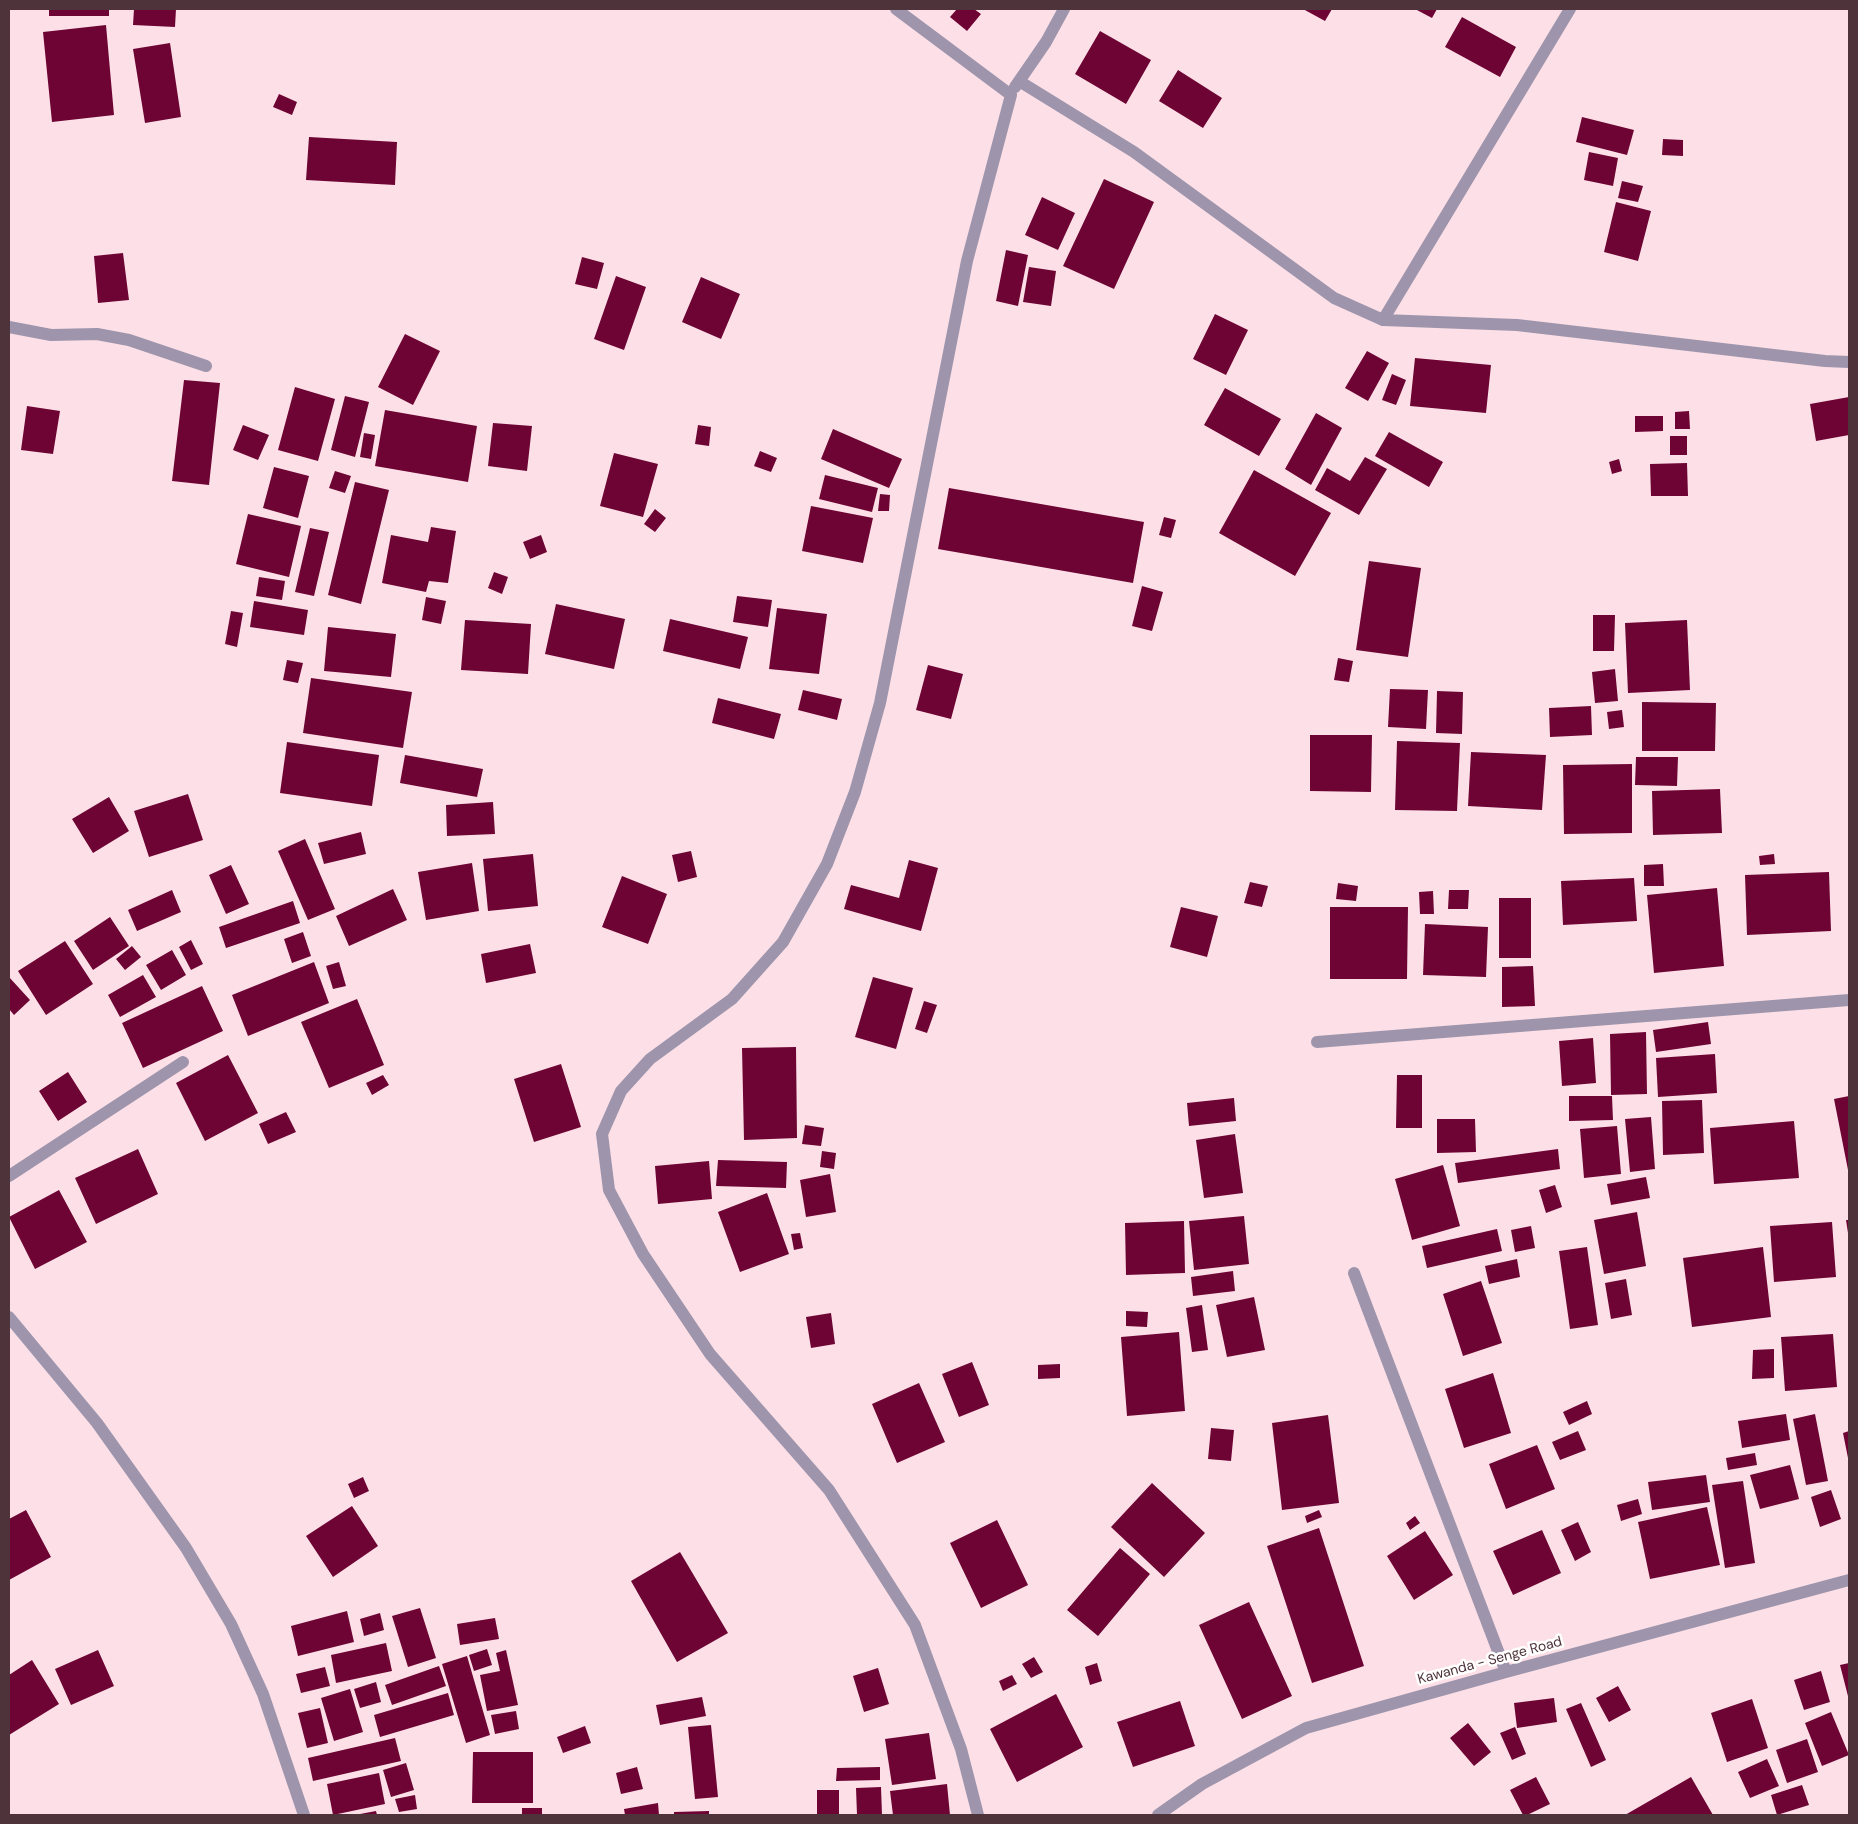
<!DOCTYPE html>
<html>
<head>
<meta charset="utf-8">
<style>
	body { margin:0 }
	#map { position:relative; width:1858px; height:1824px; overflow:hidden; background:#fde0e7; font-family:"DM Sans",sans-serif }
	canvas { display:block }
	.frame { position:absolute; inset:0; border:10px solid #4e333a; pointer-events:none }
</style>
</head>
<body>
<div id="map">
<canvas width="1858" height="1824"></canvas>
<div class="frame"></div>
</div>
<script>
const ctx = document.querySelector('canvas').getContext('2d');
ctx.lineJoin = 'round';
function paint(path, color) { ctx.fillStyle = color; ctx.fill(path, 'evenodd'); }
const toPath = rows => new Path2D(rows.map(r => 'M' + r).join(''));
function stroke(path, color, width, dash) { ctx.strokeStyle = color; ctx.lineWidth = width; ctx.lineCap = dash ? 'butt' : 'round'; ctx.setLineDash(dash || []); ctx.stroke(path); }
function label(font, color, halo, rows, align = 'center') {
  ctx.font = font + ' "DM Sans",sans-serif'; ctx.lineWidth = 5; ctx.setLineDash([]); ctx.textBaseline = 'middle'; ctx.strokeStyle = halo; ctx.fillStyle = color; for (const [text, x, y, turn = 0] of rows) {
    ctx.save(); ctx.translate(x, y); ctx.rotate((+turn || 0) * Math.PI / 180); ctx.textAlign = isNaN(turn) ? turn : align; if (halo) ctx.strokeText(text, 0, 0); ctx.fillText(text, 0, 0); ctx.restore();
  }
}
paint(toPath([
	[49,9,109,9,109,16,49,16],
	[134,9,176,9,175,27,133,25],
	[957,9,974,9,981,14,967,31,950,17],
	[1303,9,1332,9,1325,21],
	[1415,9,1437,9,1432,18],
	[1462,17,1516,47,1500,77,1445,47],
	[106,25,114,115,52,122,43,32],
	[1100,31,1151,60,1126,104,1075,74],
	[170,43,181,117,145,123,133,49],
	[1178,70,1222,98,1203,128,1159,101],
	[279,94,297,102,292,115,273,107],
	[1582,117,1634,130,1627,155,1576,142],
	[309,137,397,142,395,185,306,180],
	[1663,139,1683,140,1683,156,1662,155],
	[1589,152,1618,158,1613,186,1584,180],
	[1104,179,1154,202,1114,289,1063,266],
	[1622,181,1643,186,1638,202,1618,198],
	[1042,197,1075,213,1058,250,1025,235],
	[1616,202,1651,211,1638,261,1604,252],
	[1006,250,1028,255,1018,306,996,301],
	[123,253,129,300,98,303,94,256],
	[582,257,604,263,597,289,575,284],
	[1029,267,1056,271,1051,306,1023,302],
	[616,276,646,287,624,350,594,339],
	[701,277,740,294,721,339,682,322],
	[1215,314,1248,330,1226,375,1193,359],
	[405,334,440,351,413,405,378,387],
	[1367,351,1389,363,1368,401,1345,388],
	[1415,358,1491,365,1486,413,1410,406],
	[1392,374,1406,380,1396,405,1382,400],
	[184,380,220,383,209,485,172,481],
	[295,387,335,399,318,461,278,450],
	[1225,388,1281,419,1259,456,1204,425],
	[345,396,369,402,355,457,331,450],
	[1849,397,1849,435,1816,441,1810,404],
	[27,406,60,411,53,454,21,450],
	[385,410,477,426,468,482,375,466],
	[1689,411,1690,429,1675,429,1675,412],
	[1316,413,1342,428,1311,485,1285,469],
	[1635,416,1663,416,1663,431,1635,432],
	[493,423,532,426,527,471,488,466],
	[243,425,269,435,258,460,233,450],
	[698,425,711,427,709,446,695,444],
	[833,429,902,459,889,488,821,459],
	[1389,432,1443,462,1429,487,1375,456],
	[364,433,375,435,371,459,360,457],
	[1670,436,1687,436,1687,455,1670,455],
	[760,451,777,458,771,472,754,466],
	[614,453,658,464,643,517,600,506],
	[1365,457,1387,469,1359,515,1315,490,1327,468,1350,481],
	[1619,459,1622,471,1612,474,1609,462],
	[1687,463,1688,496,1651,496,1650,464],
	[274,467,309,476,298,518,263,508],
	[1254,470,1331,513,1295,576,1219,533],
	[335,471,351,476,345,493,329,488],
	[825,475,878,488,872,512,819,499],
	[355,482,389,490,361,604,328,595],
	[949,488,1144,522,1133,583,938,549],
	[880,494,890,495,889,511,878,511],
	[811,506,873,518,863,563,802,551],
	[655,509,666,518,655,532,644,524],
	[248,514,301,526,289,577,236,564],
	[1164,517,1176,520,1171,538,1159,535],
	[431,527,456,531,448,583,429,581,426,592,382,583,391,535,428,542],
	[310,528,329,532,314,596,295,592],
	[541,535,547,552,530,559,523,542],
	[1369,561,1421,568,1408,657,1356,650],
	[494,572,508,577,502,594,488,588],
	[259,577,285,581,282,600,256,596],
	[1142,586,1163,592,1152,631,1132,626],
	[737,596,772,600,768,627,733,622],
	[426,597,446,601,441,624,422,620],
	[254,601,308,610,304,635,250,627],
	[556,604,625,619,614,669,545,654],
	[777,608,827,614,819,674,769,669],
	[231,611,243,613,237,647,225,644],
	[1593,615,1615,615,1614,651,1593,651],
	[670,619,748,637,740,669,663,651],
	[465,620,531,624,528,674,461,670],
	[1687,620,1690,690,1628,693,1625,623],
	[328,627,396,634,391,677,324,671],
	[1338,658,1353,661,1349,682,1334,680],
	[287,660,303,663,298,683,283,680],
	[928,665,963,674,951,719,916,710],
	[1615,669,1618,701,1595,703,1592,672],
	[311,678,412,692,403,748,303,733],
	[1390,689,1428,690,1426,729,1388,727],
	[803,690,842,699,837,720,798,710],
	[1437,691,1463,692,1462,734,1436,733],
	[718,698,781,714,774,739,712,723],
	[1642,702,1716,703,1715,751,1642,751],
	[1591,706,1592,735,1550,737,1549,708],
	[1622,710,1624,727,1609,729,1607,712],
	[1310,735,1372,735,1371,792,1310,791],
	[1397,741,1460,743,1457,811,1395,810],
	[287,742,379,755,372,806,280,793],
	[1471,752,1546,755,1542,810,1468,806],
	[405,755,483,769,477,797,400,783],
	[1636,757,1678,757,1677,786,1635,785],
	[1632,764,1632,833,1564,834,1563,765],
	[1720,789,1722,833,1653,835,1652,791],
	[188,794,203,840,149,857,134,811],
	[109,797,129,831,93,853,72,819],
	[493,802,495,834,447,836,446,805],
	[361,832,366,854,324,864,318,843],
	[305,839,335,909,308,920,278,851],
	[691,851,697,877,678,882,672,855],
	[533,854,538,906,488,911,483,859],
	[1774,854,1775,864,1760,865,1759,856],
	[909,860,938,868,921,931,844,909,851,885,899,898],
	[472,863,479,911,426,920,418,872],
	[1663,864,1664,886,1644,886,1644,865],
	[231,865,249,904,226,914,209,875],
	[1829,872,1831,931,1747,935,1745,875],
	[622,876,667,894,648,944,602,927],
	[1634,878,1637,921,1563,925,1561,881],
	[1250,882,1268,886,1262,907,1244,903],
	[1338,883,1358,886,1356,901,1336,899],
	[1717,888,1724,966,1654,973,1647,895],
	[393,889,407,920,349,946,336,916],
	[172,890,181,912,137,931,128,910],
	[1449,890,1469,890,1468,909,1448,909],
	[1433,891,1434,914,1420,914,1419,892],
	[1499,898,1531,898,1531,958,1499,958],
	[293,901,300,923,226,948,219,927],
	[1181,907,1218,916,1207,957,1170,947],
	[1330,907,1408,907,1407,979,1330,979],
	[110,917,129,946,93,970,74,941],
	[1425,924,1488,927,1486,977,1423,975],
	[303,932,311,956,292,963,284,939],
	[191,940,203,964,191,970,179,947],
	[65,941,93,984,46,1015,18,971],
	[530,944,536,973,486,983,481,954],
	[132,946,141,957,125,970,116,959],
	[172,950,186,975,161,990,146,965],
	[314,962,329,1003,248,1036,232,995],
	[339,962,346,986,333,989,326,966],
	[1533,966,1535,1006,1502,1007,1502,967],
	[143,975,156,997,120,1017,108,995],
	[9,977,30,1000,14,1015,9,1009],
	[873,977,913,988,896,1049,855,1037],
	[202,986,223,1031,143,1068,122,1023],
	[357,999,384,1065,329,1088,301,1022],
	[924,1001,937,1005,927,1033,915,1029],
	[1708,1022,1711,1044,1656,1052,1653,1030],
	[1646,1032,1647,1094,1611,1095,1610,1034],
	[1593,1038,1596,1083,1562,1086,1559,1041],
	[796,1047,797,1138,744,1140,742,1048],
	[1715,1054,1717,1093,1658,1097,1656,1058],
	[228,1055,258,1113,205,1141,176,1083],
	[561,1064,581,1127,534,1142,514,1079],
	[68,1072,87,1102,58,1121,39,1091],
	[383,1075,389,1085,372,1095,366,1083],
	[1397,1075,1422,1075,1422,1128,1396,1128],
	[1569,1096,1612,1096,1613,1120,1569,1121],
	[1849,1096,1849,1170,1848,1170,1834,1099],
	[1234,1098,1236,1121,1189,1126,1187,1103],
	[1702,1100,1704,1153,1663,1155,1662,1101],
	[286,1112,296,1132,268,1144,259,1124],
	[1651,1117,1655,1169,1630,1172,1625,1119],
	[1437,1119,1475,1119,1476,1152,1437,1153],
	[1794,1121,1799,1178,1714,1184,1710,1128],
	[805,1125,824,1128,821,1146,802,1144],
	[1617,1126,1621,1174,1584,1178,1580,1129],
	[1235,1134,1243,1193,1204,1198,1196,1140],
	[138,1149,158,1194,96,1224,75,1178],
	[1558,1149,1560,1169,1458,1183,1455,1163],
	[822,1151,836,1153,834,1169,820,1167],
	[718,1160,787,1162,786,1188,716,1186],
	[709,1161,712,1199,658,1204,655,1166],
	[1443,1165,1460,1226,1412,1240,1395,1179],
	[830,1174,836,1212,806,1217,800,1180],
	[1646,1177,1650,1198,1611,1205,1607,1184],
	[1555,1185,1562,1207,1546,1213,1539,1190],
	[59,1190,87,1242,35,1269,9,1217],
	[767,1193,789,1254,740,1272,718,1212],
	[1637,1212,1646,1266,1604,1274,1594,1220],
	[1244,1216,1249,1264,1194,1270,1189,1221],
	[1846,1220,1849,1220,1849,1232,1848,1233],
	[1184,1221,1185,1273,1126,1275,1125,1223],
	[1832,1222,1836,1277,1774,1282,1770,1226],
	[1531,1226,1535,1248,1515,1252,1511,1230],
	[1497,1229,1502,1251,1427,1268,1422,1246],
	[800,1233,803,1248,794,1250,791,1234],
	[1587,1247,1598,1325,1570,1329,1559,1251],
	[1763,1247,1771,1317,1692,1327,1683,1258],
	[1517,1259,1520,1277,1489,1284,1485,1266],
	[1233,1271,1235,1291,1193,1296,1191,1277],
	[1626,1279,1632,1315,1611,1319,1605,1283],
	[1481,1281,1502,1343,1463,1356,1443,1294],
	[1254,1297,1265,1350,1227,1357,1216,1305],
	[1202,1305,1208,1350,1192,1352,1186,1308],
	[1126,1311,1148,1312,1147,1327,1126,1326],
	[831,1313,835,1344,811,1348,806,1317],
	[1179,1332,1185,1411,1127,1416,1121,1337],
	[1833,1334,1837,1387,1785,1391,1781,1337],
	[1774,1349,1774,1378,1752,1379,1753,1350],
	[972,1362,989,1405,959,1417,942,1374],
	[1060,1364,1060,1378,1038,1379,1038,1365],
	[1493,1373,1511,1433,1464,1448,1445,1389],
	[919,1383,945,1442,897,1463,872,1404],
	[1587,1401,1592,1414,1569,1425,1563,1412],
	[1786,1414,1790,1440,1742,1448,1738,1421],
	[1815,1414,1828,1481,1806,1485,1793,1419],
	[1328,1415,1339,1503,1282,1510,1272,1423],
	[1211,1428,1234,1430,1231,1461,1208,1459],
	[1578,1431,1586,1450,1560,1460,1552,1442],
	[1849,1431,1849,1458,1848,1458,1843,1433],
	[1537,1445,1555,1489,1506,1509,1489,1464],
	[1755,1453,1757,1465,1728,1470,1726,1458],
	[1790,1465,1799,1499,1760,1509,1750,1475],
	[1706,1475,1710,1502,1652,1510,1648,1482],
	[363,1477,369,1491,354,1498,348,1484],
	[1743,1481,1755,1563,1725,1568,1712,1485],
	[1152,1483,1205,1533,1164,1577,1111,1527],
	[1831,1490,1841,1519,1820,1527,1811,1497],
	[1638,1499,1642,1514,1621,1521,1617,1505],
	[352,1506,378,1546,333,1577,306,1536],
	[1707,1507,1720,1565,1650,1579,1638,1522],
	[26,1510,51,1557,9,1580,9,1519],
	[1319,1510,1322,1517,1307,1523,1305,1516],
	[1415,1516,1420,1523,1410,1530,1406,1523],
	[997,1520,1028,1585,981,1608,950,1543],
	[1578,1522,1591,1552,1575,1561,1561,1530],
	[1319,1528,1364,1666,1312,1683,1267,1546],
	[1542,1530,1561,1573,1513,1595,1493,1551],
	[1425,1531,1453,1575,1414,1600,1387,1556],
	[1120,1548,1150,1574,1098,1636,1067,1610],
	[680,1552,728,1633,677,1662,631,1581],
	[1249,1602,1292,1696,1242,1719,1199,1625],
	[420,1608,436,1658,408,1667,392,1616],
	[347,1611,354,1642,298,1656,291,1626],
	[380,1613,384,1630,364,1636,360,1619],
	[495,1618,499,1639,460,1645,457,1624],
	[386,1643,392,1671,336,1683,331,1655],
	[487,1649,492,1665,474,1671,469,1655],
	[98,1650,114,1686,71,1705,55,1669],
	[506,1650,518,1705,487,1711,480,1675,500,1671,496,1653],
	[467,1656,490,1735,466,1743,442,1664],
	[1034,1657,1043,1672,1031,1678,1022,1664],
	[32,1660,59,1704,9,1735,9,1675],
	[1097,1663,1102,1681,1090,1685,1085,1667],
	[1849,1663,1849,1700,1840,1665],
	[439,1666,446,1686,392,1705,385,1685],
	[325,1667,330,1686,301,1693,296,1674],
	[878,1668,889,1704,864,1712,853,1676],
	[1821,1671,1830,1702,1804,1710,1794,1680],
	[1012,1675,1017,1684,1003,1691,999,1681],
	[376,1682,381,1702,360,1708,354,1689],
	[1618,1686,1631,1710,1609,1722,1596,1698],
	[350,1689,363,1732,334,1741,321,1698],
	[448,1693,454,1715,380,1737,374,1715],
	[1056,1694,1083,1747,1017,1782,990,1729],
	[702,1697,706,1716,660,1725,656,1705],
	[1554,1698,1557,1722,1517,1728,1514,1703],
	[1752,1699,1768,1748,1727,1762,1711,1713],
	[1180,1701,1195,1746,1133,1767,1117,1722],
	[1581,1703,1606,1760,1591,1767,1566,1709],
	[320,1708,328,1743,307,1748,298,1713],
	[516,1711,519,1729,495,1734,491,1715],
	[1831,1712,1849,1755,1822,1766,1805,1723],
	[1468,1723,1491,1752,1474,1766,1450,1738],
	[711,1725,718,1797,695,1799,688,1727],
	[585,1726,591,1743,563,1753,557,1737],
	[1515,1727,1526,1754,1512,1760,1500,1733],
	[929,1733,936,1779,892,1785,885,1739],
	[395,1738,401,1761,313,1781,308,1758],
	[1807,1739,1818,1772,1787,1783,1776,1750],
	[473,1752,533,1752,533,1803,472,1803],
	[1767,1759,1779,1786,1750,1798,1738,1772],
	[406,1763,414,1790,391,1797,383,1770],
	[637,1767,643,1789,621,1794,616,1773],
	[880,1767,880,1780,836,1781,837,1768],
	[379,1773,385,1804,333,1815,327,1784],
	[1536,1777,1550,1804,1527,1815,1523,1815,1510,1790],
	[1691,1777,1713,1815,1625,1815],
	[947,1784,950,1815,893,1815,890,1791],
	[1802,1785,1809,1805,1777,1815,1771,1795],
	[881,1787,882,1815,857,1815,856,1788],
	[817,1790,839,1790,839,1815,817,1815],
	[415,1795,417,1809,399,1812,395,1799],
	[658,1803,659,1815,625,1815,624,1809],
	[522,1808,542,1808,542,1815,522,1815],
	[376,1811,377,1815,361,1815,360,1814],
	[709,1811,709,1815,674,1815,674,1812]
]), '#6e0434');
stroke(toPath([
	[896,9,1011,95,967,261,880,703,855,792,827,864,783,942,732,999,650,1059,621,1091,602,1134,609,1190,643,1254,710,1354,829,1490,915,1625,961,1749,978,1815],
	[1019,81,1134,152,1334,298,1383,320,1517,325,1825,361,1849,362],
	[1015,87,1046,42,1064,9],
	[1383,320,1570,9],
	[9,327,51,335,97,334,129,340,206,366],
	[1317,1042,1849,1000],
	[9,1176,183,1062],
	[1354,1273,1506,1672],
	[9,1317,97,1423,186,1548,231,1624,263,1694,304,1815],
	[1158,1815,1202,1784,1306,1728,1506,1672,1849,1580]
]), '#9e95ad', 12);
label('14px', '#4e333a', '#fff', [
	["Kawanda - Senge Road",1490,1661,-15]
]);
</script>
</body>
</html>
